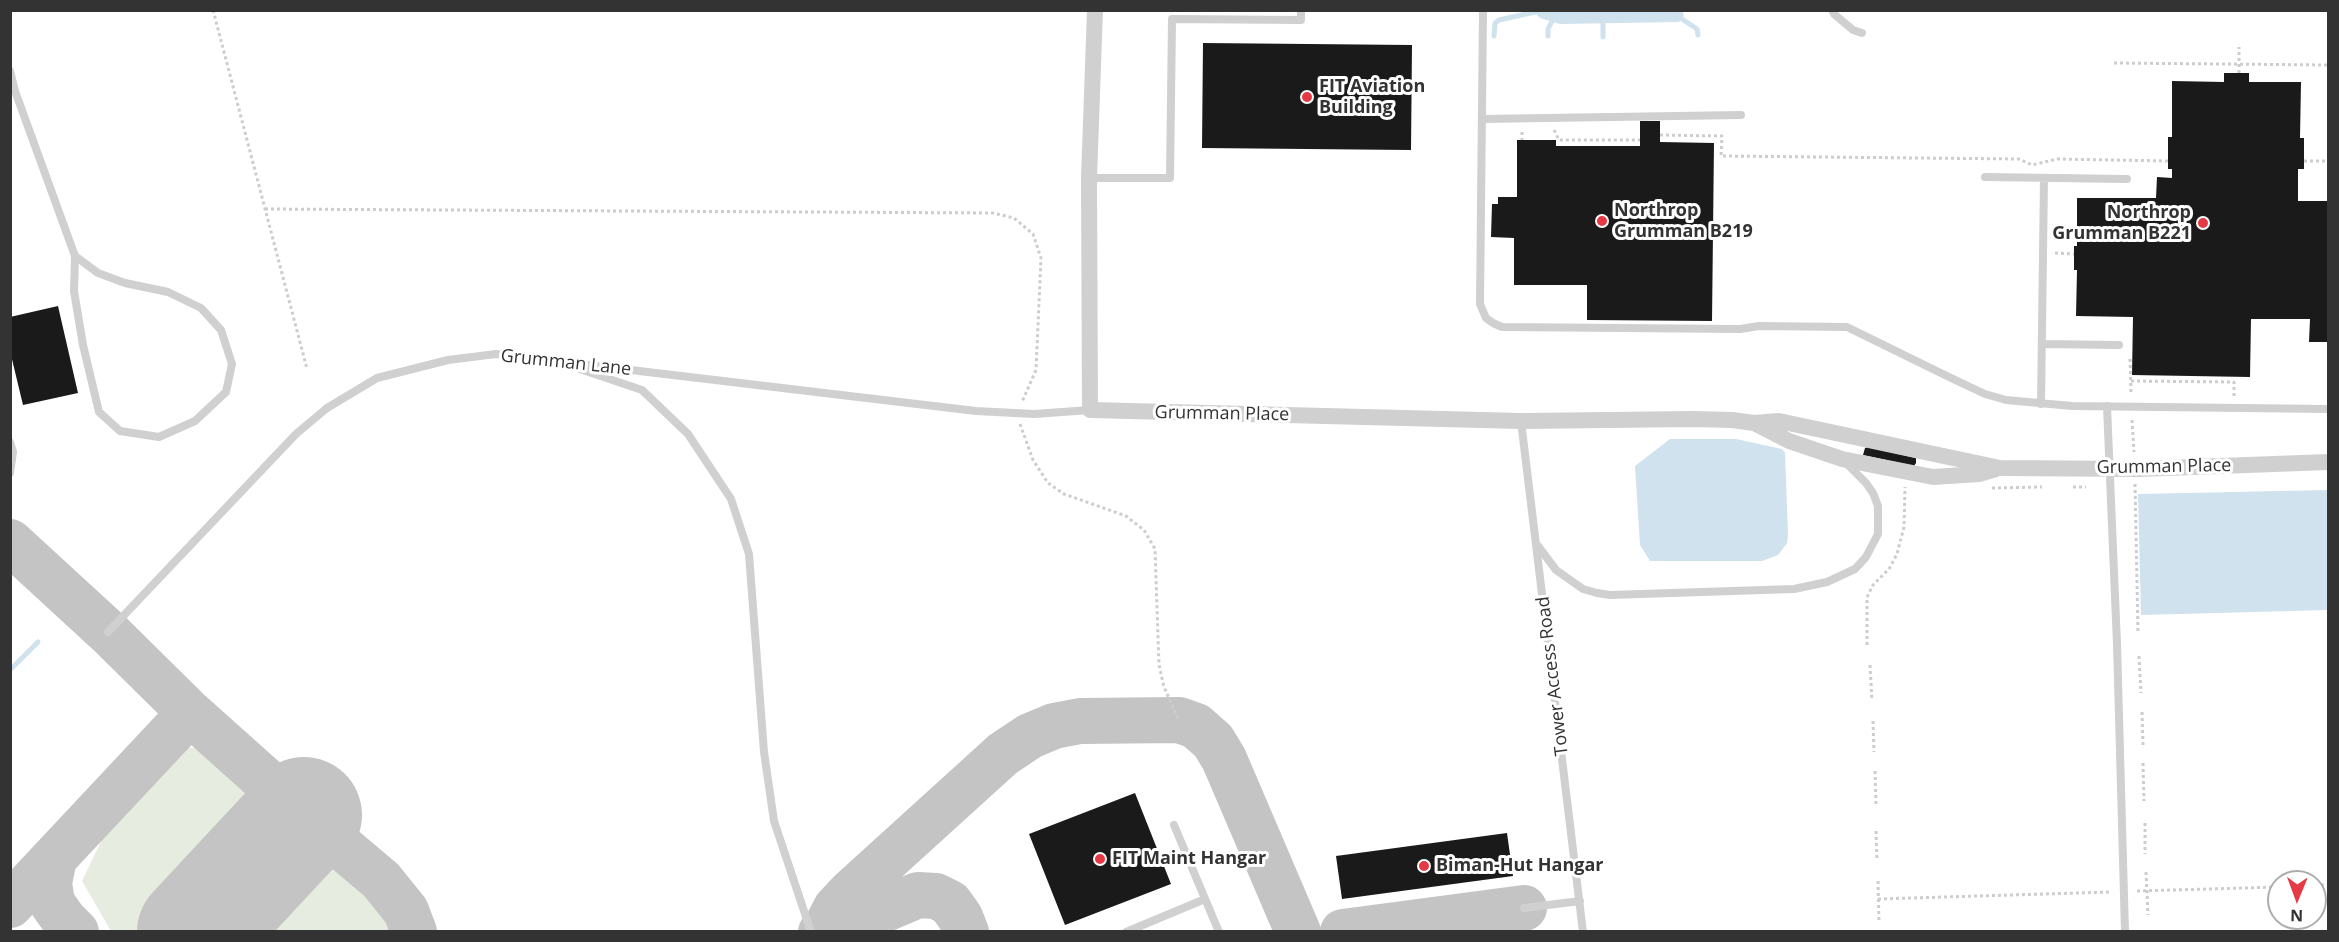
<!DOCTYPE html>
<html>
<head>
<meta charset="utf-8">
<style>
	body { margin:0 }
	#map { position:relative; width:2339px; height:942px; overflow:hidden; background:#fff; font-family:"Open Sans",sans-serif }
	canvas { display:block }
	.frame { position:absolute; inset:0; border:12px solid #333; pointer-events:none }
	.north { position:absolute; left:2267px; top:870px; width:60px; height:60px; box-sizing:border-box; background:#fff; border:2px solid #adadad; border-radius:50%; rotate:181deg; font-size:16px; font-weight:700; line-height:24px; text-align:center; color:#333 }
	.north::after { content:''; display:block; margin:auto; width:21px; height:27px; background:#e63946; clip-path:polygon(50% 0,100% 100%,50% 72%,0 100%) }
</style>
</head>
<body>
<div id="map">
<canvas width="2339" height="942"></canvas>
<div class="frame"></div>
<div class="north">N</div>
</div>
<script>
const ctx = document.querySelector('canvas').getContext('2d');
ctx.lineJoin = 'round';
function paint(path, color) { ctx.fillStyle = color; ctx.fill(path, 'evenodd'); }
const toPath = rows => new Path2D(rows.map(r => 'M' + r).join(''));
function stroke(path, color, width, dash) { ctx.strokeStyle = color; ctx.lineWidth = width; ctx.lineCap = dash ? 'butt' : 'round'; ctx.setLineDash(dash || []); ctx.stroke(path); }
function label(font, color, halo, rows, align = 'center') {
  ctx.font = font + ' "Open Sans",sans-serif'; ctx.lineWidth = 6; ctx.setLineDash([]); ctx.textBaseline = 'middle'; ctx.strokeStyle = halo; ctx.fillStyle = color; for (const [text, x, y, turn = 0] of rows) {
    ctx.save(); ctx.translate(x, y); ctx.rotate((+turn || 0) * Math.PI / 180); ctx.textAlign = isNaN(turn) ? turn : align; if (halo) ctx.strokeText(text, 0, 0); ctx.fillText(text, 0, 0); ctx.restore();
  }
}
paint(toPath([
	[186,747,205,750,214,754,242,780,253,801,254,813,252,824,247,833,156,931,111,931,82,881,107,829,167,758],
	[314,860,328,861,339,865,378,903,395,931,236,931,289,875,299,866]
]), '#e6ecdf');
paint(toPath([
	[1682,10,1684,16,1679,22,1560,24,1540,18,1533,11],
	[1670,439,1736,439,1782,449,1785,453,1788,535,1787,543,1778,555,1762,561,1650,561,1640,545,1635,466],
	[2328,490,2328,610,2141,615,2138,494]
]), '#cfe2ee');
stroke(toPath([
	[1682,19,1697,29,1698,35],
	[1603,23,1603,37],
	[1494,36,1495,23,1499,20,1535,12],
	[1548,36,1548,29,1552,21],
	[10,670,38,642]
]), '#cfe2ee', 5);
stroke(toPath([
	[10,542,108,632,190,713,304,815,381,880,406,911,414,932],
	[54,858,49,883,52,903,64,920,76,932],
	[10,905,190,713],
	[821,932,826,927,836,908,851,892,1003,754,1030,736,1054,726,1080,721,1179,720,1196,726,1213,741,1224,759,1298,932],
	[831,932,918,895,936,896,950,903,960,917,966,932],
	[1343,932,1524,908]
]), '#c4c4c4', 46);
stroke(toPath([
	[195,932,304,815]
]), '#c4c4c4', 116);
paint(toPath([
	[1203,43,1412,45,1411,150,1202,148],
	[2224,73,2249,73,2249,82,2301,82,2300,138,2304,138,2304,169,2298,169,2298,201,2328,201,2328,342,2309,342,2310,319,2251,319,2250,377,2132,375,2133,317,2076,316,2077,270,2074,270,2074,246,2077,246,2077,198,2156,198,2157,177,2172,178,2172,169,2168,169,2168,137,2172,137,2172,81,2224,82],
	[1640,121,1660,121,1660,142,1714,143,1712,321,1587,320,1587,285,1514,285,1514,238,1491,237,1492,204,1498,204,1498,197,1517,197,1517,140,1556,140,1556,146,1640,146],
	[58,306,78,393,23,405,10,351,10,317],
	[1868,447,1916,458,1916,463,1914,466,1863,455,1865,448],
	[1135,793,1171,884,1065,925,1029,834],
	[1507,833,1513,876,1342,899,1336,856]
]), '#1a1a1a');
stroke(toPath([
	[213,10,307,369],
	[2114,63,2328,65],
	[2239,73,2239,47],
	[1554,130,1559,140,1640,140],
	[1522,132,1522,140],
	[1660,135,1722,136,1721,156,2019,159,2032,165,2057,159,2168,161],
	[2304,161,2328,161],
	[265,209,993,213,1014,218,1033,234,1041,258,1036,370,1022,402],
	[2055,253,2074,254],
	[2130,359,2131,394],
	[2131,381,2234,382,2234,397],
	[2132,420,2134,452],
	[1020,424,1033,460,1048,483,1064,494,1126,516,1144,530,1155,549,1159,665,1164,687,1179,720],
	[2135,484,2138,633],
	[2073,487,2086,487],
	[1992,488,2042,487],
	[1867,645,1867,597,1873,585,1889,569,1897,554,1904,527,1905,487],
	[2139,656,2141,693],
	[1870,665,1872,700],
	[2142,712,2143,745],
	[1873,721,1874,752],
	[2143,763,2144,801],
	[1875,771,1876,806],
	[2145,823,2145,854],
	[1876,831,1877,861],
	[2146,872,2148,915],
	[1878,881,1879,923],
	[2315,885,2328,885],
	[2137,891,2279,887],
	[1878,899,2111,892]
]), '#cdcdcd', 3, [3, 3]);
stroke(toPath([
	[1483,10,1480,304,1486,318,1493,323,1502,327,1740,329,1759,326,1847,327,1949,377,1985,394,2006,400,2072,406,2328,409],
	[1832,10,1834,14,1853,30,1862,33],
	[10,71,15,91,75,256,74,291,83,345,99,412,120,431,159,437,195,421,226,392,232,364,221,330,201,308,168,292,125,283,98,273,75,256],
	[1482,119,1741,115],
	[1985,177,2127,179],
	[1089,178,1170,178,1172,19,1301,20,1301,10],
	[2042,344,2119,345],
	[571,366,642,390,688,434,731,499,749,554,764,752,774,821,811,932],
	[2041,404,2044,178],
	[2107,406,2117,644,2125,932],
	[1521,421,1583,932],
	[10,442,13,452,10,473],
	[1538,546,1556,570,1583,589,1597,593,1610,595,1794,589,1827,582,1855,569,1866,557,1878,534,1878,506,1873,493,1866,483,1844,461],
	[108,632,296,434,327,408,377,378,448,360,496,354,976,411,1034,414,1090,410],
	[1174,825,1219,932],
	[1524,908,1580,901],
	[1126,932,1205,899]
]), '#d0d0d0', 8);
stroke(toPath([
	[1095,10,1089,178,1090,410,1521,421,1693,419,1732,420,1754,423,1779,421,2000,468,2139,469,2328,462],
	[1756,424,1789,441,1842,459,1933,477,1979,474,1996,469]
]), '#d0d0d0', 16);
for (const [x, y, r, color] of [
	[1307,97,6,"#e63946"],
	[1602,221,6,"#e63946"],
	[2203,223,6,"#e63946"],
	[1100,859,6,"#e63946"],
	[1424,866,6,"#e63946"]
]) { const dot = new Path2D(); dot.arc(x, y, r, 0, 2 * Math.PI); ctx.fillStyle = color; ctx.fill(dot); stroke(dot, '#fff', 2); }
label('bold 18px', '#333', '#fff', [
	["FIT Aviation",1319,87],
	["Building",1319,108],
	["Northrop",1614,211],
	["Grumman B219",1614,232],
	["Northrop",2191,213,"right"],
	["Grumman B221",2191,234,"right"],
	["FIT Maint Hangar",1112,859],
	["Biman-Hut Hangar",1436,866]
], 'left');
label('18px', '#333', '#fff', [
	["Grumman Lane",566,363,6],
	["Grumman Place",1222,414,1],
	["Grumman Place",2164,467,-1],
	["Tower Access Road",1553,676,-97]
]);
</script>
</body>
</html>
